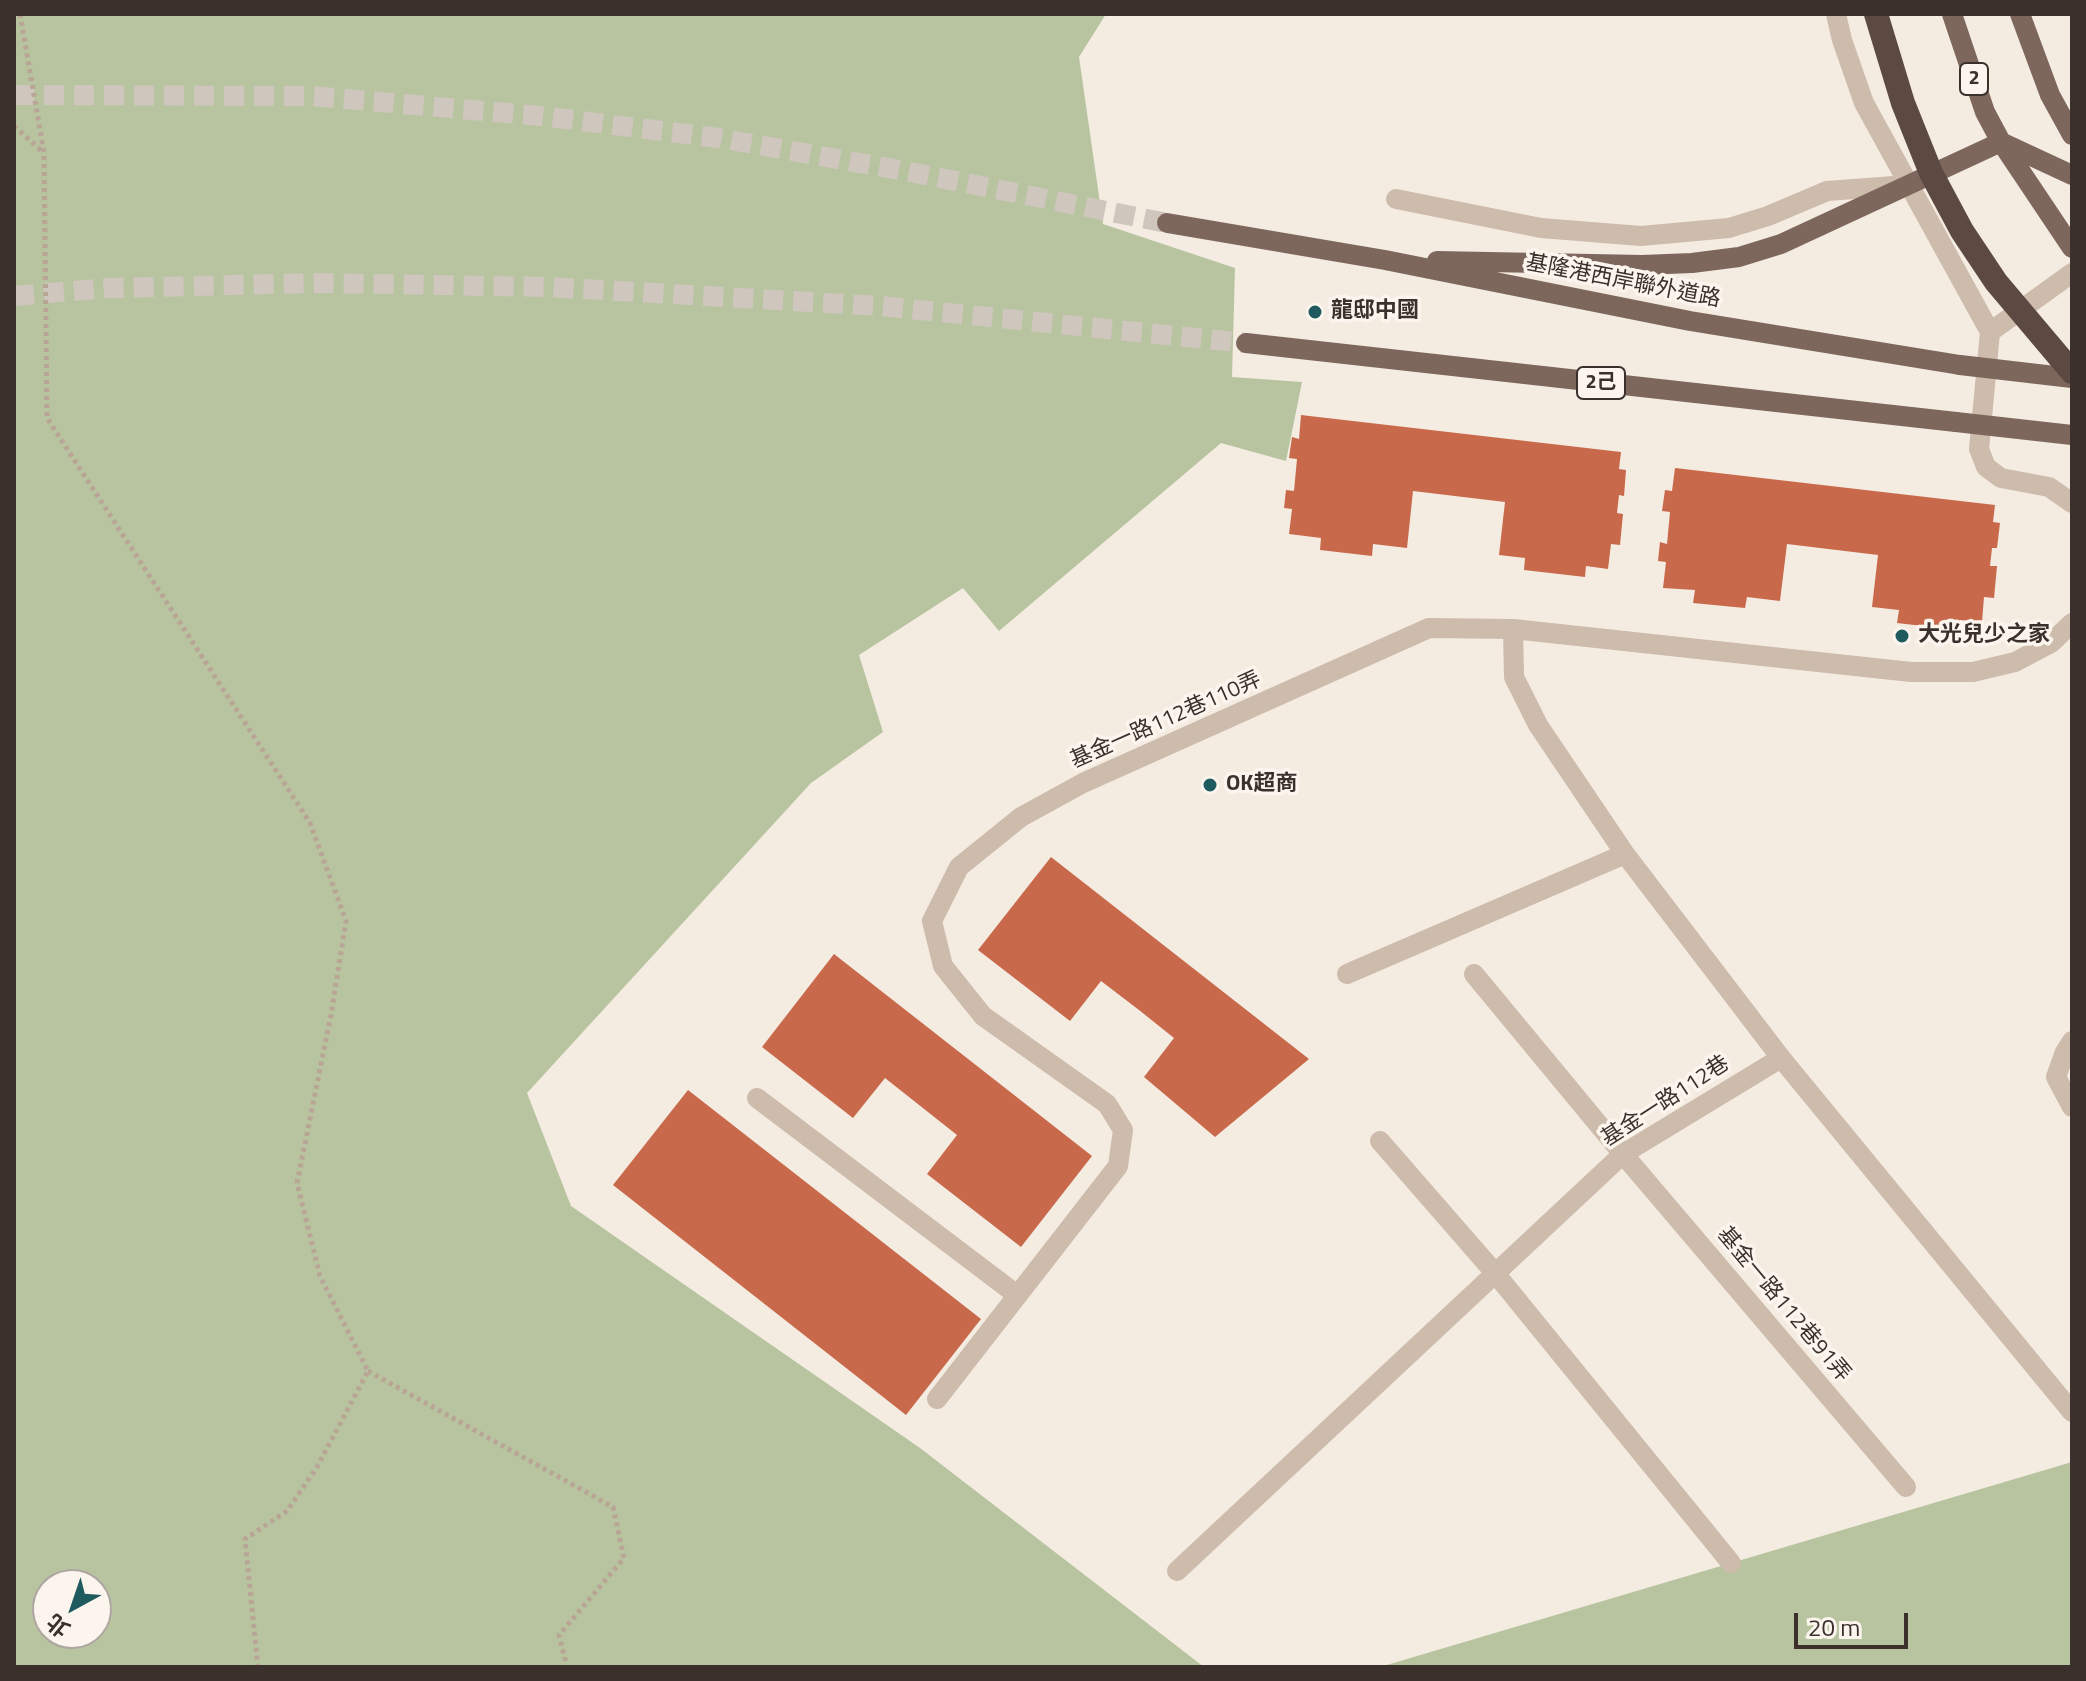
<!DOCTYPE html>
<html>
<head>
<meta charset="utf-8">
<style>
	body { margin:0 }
	#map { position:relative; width:2086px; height:1681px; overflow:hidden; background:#f4ebe1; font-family:"Titillium Web","Noto Sans TC",sans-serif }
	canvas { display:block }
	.frame { position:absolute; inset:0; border:16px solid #3b302b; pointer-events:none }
	.north { position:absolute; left:32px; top:1569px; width:80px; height:80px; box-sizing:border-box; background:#fbf5ee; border:2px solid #aea6a0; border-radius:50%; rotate:220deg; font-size:22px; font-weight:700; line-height:32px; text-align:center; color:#3b302b }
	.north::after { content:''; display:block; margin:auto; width:28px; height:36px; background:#1f5a5e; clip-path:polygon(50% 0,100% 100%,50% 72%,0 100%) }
	.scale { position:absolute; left:1794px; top:1613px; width:114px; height:36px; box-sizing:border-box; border:4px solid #3b302b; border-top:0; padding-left:10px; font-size:24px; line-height:28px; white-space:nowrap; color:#3b302b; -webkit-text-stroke:6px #fbf5ee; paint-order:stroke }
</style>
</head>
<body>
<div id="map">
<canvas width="2086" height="1681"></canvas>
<div class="frame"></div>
<div class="north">北</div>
<div class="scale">20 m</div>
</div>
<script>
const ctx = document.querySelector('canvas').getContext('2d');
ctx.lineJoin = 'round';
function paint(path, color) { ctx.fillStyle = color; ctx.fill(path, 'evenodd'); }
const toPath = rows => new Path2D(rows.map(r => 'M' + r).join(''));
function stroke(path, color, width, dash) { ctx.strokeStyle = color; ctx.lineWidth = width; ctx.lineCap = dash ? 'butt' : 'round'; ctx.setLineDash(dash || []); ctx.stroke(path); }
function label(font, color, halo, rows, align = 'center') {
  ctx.font = font + ' "Titillium Web","Noto Sans TC",sans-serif'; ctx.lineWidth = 7; ctx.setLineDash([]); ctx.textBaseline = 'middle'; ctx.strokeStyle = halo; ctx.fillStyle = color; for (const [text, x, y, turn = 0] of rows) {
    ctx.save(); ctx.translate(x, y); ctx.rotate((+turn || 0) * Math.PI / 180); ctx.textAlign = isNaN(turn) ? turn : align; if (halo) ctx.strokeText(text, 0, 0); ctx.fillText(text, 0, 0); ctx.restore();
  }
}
paint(toPath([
	[14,14,1106,14,1079,57,1103,224,1235,268,1232,377,1302,382,1286,461,1221,443,999,631,963,588,859,655,883,732,811,783,527,1093,571,1206,920,1448,1204,1667,14,1667],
	[48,1585,96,1585,96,1633,48,1633],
	[2072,1462,2072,1667,1380,1667,1731,1563]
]), '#b8c4a0');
paint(toPath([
	[1301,415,1621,452,1619,469,1626,470,1624,496,1619,495,1617,513,1623,514,1620,545,1611,544,1608,569,1586,566,1585,577,1524,570,1525,558,1499,555,1505,502,1413,491,1407,548,1373,544,1372,556,1320,550,1321,538,1289,534,1292,509,1284,508,1286,490,1294,491,1297,459,1289,458,1292,437,1299,439],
	[1675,468,1995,505,1993,522,2000,523,1997,548,1992,548,1990,566,1997,566,1994,598,1984,597,1982,622,1960,620,1958,630,1897,623,1899,610,1872,607,1878,555,1787,544,1780,601,1747,597,1745,608,1693,603,1695,590,1663,588,1666,562,1658,561,1660,542,1667,544,1670,512,1662,511,1665,490,1672,491],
	[1051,857,1309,1059,1215,1137,1144,1077,1174,1038,1139,1010,1101,981,1070,1021,978,950],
	[834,954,1092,1156,1021,1247,927,1174,957,1135,885,1078,853,1118,762,1047],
	[688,1090,981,1319,906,1415,613,1185]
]), '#c8694b');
stroke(toPath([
	[14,95,312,96,541,116,719,138,905,171,1167,223],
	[14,296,109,288,315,283,549,287,880,306,1246,343]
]), '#cfc6bd', 20, [20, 10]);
stroke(toPath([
	[20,14,44,153,47,418,310,823,346,921,331,1015,297,1183,320,1276,368,1371,317,1467,287,1511,245,1539,258,1667],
	[14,126,43,152],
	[368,1371,613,1507,624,1558,559,1635,567,1667]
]), '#b9a596', 5, [4, 4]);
stroke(toPath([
	[1396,199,1541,228,1641,236,1729,228,1768,216,1827,191,1907,185],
	[1990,332,2072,273],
	[1513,629,1514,677,1538,725,1625,854,1781,1058],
	[1347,974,1625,854],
	[757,1098,1017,1295]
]), '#cdbbac', 20);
stroke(toPath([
	[1836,14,1842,40,1864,103,1990,332,1979,449,1986,467,2001,478,2049,487,2072,503],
	[1474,974,1623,1154,1906,1487],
	[2072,1041,2065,1052,2056,1077,2072,1107],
	[1380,1141,1495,1273,1731,1563],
	[937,1399,1118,1166,1123,1130,1107,1104,983,1016,943,966,932,921,959,867,1021,817,1083,783,1429,628,1513,629,1911,672,1973,672,2015,662,2051,643,2072,623],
	[1177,1571,1623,1154,1781,1058,2072,1412]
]), '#cdbbac', 20);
stroke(toPath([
	[1952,14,1985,112,2001,142,2072,248],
	[2020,14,2050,95,2072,135],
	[1167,223,1385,260,1690,321,1960,365],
	[1437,261,1642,265,1692,263,1739,257,1781,244,2001,142,2072,175],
	[1246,343,1956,422]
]), '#7d675c', 20);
stroke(toPath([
	[1960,365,2072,378],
	[1956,422,2072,435]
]), '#7d675c', 20);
stroke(toPath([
	[1876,14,1903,103,1931,173,1962,231,1996,282,2072,372]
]), '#5c4a42', 24);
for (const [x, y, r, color] of [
	[1315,312,8,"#1f5a5e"],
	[1902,636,8,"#1f5a5e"],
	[1210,785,8,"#1f5a5e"]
]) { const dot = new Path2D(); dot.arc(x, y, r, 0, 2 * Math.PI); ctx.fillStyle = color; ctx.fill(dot); stroke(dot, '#fbf5ee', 3); }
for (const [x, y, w] of [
	[1974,79,28],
	[1601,383,48]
]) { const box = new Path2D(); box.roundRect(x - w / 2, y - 16, w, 32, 6); ctx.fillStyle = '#fbf5ee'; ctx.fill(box); stroke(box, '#3b302b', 2); }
label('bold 20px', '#3b302b', null, [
	["2",1974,79],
	["2己",1601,383]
]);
label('22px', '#3b302b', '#fbf5ee', [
	["基隆港西岸聯外道路",1623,282,11],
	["基金一路112巷110弄",1166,721,-24],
	["基金一路112巷",1666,1102,-33],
	["基金一路112巷91弄",1783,1305,50]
]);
label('bold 22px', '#3b302b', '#fbf5ee', [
	["龍邸中國",1331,312],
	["大光兒少之家",1918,636],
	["OK超商",1226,785]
], 'left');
</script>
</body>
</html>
